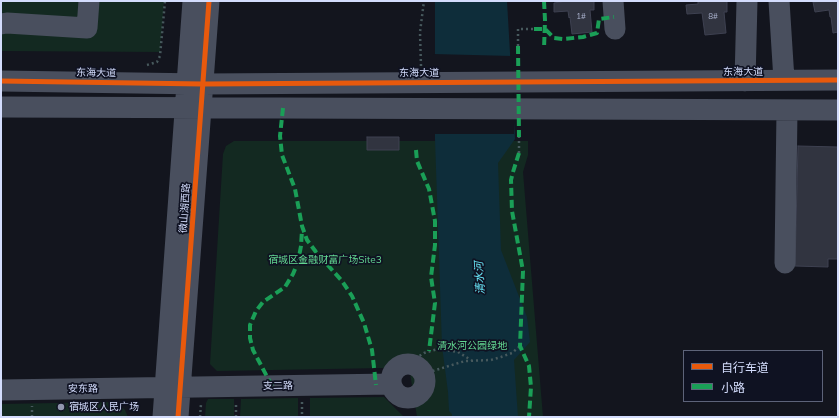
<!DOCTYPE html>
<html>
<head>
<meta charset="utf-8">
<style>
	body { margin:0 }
	#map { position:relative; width:839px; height:418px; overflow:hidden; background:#13151e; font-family:Mulish,"Noto Sans SC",sans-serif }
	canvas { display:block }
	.frame { position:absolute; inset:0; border:2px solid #d3dcfc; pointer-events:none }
	.legend { position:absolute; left:683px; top:350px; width:140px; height:52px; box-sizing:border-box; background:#0f1222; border:1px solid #5d6379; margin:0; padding:5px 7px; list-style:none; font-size:12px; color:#d3dcfc }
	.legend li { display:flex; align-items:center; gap:8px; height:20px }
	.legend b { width:20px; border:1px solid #5d6379 }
</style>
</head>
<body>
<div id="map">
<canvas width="839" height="418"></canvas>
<div class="frame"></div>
<ul class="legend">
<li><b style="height:5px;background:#e8590c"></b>自行车道</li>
<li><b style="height:5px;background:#1a9f57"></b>小路</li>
</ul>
</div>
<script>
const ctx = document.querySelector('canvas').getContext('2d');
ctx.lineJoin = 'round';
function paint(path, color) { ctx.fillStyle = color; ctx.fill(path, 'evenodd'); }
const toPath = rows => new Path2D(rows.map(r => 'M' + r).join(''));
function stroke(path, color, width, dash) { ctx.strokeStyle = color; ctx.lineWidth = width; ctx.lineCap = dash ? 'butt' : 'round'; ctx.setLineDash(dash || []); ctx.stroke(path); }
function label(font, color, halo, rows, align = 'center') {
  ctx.font = font + ' Mulish,"Noto Sans SC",sans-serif'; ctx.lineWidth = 3.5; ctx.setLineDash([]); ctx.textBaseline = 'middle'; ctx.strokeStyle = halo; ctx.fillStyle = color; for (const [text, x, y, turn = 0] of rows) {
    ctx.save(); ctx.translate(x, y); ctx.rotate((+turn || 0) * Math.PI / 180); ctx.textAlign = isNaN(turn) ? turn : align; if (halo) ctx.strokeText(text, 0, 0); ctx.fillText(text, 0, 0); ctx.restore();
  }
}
paint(toPath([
	[1,1,164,1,160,52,1,51],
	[234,141,528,141,528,155,523,172,543,417,417,417,407,354,399,356,384,368,217,371,210,364,223,154,226,146],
	[384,397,404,417,310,417,310,398],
	[298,398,298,417,240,417,241,399],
	[208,399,234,399,234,417,205,417,206,403],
	[113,402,119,404,125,410,128,417,1,417,1,404]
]), '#132921');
paint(toPath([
	[435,1,507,1,515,139,498,163,501,250,527,317,530,342,514,360,518,417,452,417,452,414,449,411,448,392,442,346,435,139]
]), '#0e2d3a');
paint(toPath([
	[433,54,512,56,514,96,514,134,433,134]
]), '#13151e');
const building = toPath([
	[566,1,594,1,594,10,590,10,592,32,572,34,570,17,569,18,568,11,554,12,554,3,566,1],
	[698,1,727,1,727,12,724,12,726,33,705,35,702,13,687,14,686,5,698,4,698,1],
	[826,1,838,1,838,32,833,33,831,17,830,17,829,10,815,12,813,2,826,1],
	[367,137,399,137,399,150,367,150,367,137],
	[798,146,838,147,838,259,828,259,828,267,795,266,798,146]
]);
paint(building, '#313440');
stroke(building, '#3e4151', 1);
stroke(toPath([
	[518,46,518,29,534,29],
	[147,65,157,62,160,56,165,1],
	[421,66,420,32,424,1],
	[519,153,519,137],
	[407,364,424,353,438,349,458,352,471,360],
	[423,374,465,361,491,360,501,357,512,353,520,346],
	[302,402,302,417],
	[32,417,32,406],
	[200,417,201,404],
	[236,417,236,404]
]), '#47595d', 2.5, [2, 3]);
stroke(toPath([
	[613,1,615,29],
	[779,1,784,80],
	[1,24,7,23,87,28,89,1],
	[1,81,203,84,838,80],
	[745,81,747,1],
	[1,107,838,110],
	[785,263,787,110],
	'391 381a17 17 0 1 1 34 0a17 17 0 1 1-34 0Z',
	[1,390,391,384],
	[163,417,193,1],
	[178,417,209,1]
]), '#494f5e', 21);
stroke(toPath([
	[544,1,545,20,544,49],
	[534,29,545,29,554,38,563,39,583,37,597,33,599,19,614,17],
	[518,46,519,137],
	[283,108,280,136,282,155,295,189,302,226,307,240,316,252,342,281,352,296,364,323,372,350,376,385],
	[416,150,417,161,429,189,435,221,435,245,431,277,435,303,429,351],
	[519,153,513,172,511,180,512,211,523,271,520,346,529,366,531,387,529,417],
	[298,261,306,258,316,259,324,263],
	[272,386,253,350,250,338,250,325,256,311,263,302,285,287,293,274,298,262,301,246,302,230]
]), '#1a9f57', 4, [8, 4]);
stroke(toPath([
	[1,81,203,84,838,80],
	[178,417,209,1]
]), '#e8590c', 5);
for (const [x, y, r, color] of [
	[61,407,4,"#9096ae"]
]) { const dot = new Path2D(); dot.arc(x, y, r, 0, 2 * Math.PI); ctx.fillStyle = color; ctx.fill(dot); stroke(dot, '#0f1222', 1.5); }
label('8px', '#aab2cd', null, [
	["1#",581,17],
	["8#",713,17]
]);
label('10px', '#d3dcfc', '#0f1222', [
	["东海大道",743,72],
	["东海大道",96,73,1],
	["东海大道",419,73],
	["微山湖西路",185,208,-86],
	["支二路",278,386,-1],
	["安东路",83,389,-1]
]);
label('10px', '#63d892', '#0f1222', [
	["宿城区金融财富广场Site3",325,260],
	["清水河公园绿地",472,346]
]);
label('10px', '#d3dcfc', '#0f1222', [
	["宿城区人民广场",69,407]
], 'left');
label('italic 11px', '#67e5f6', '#0f1222', [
	["清水河",480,278,-93]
]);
</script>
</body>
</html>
